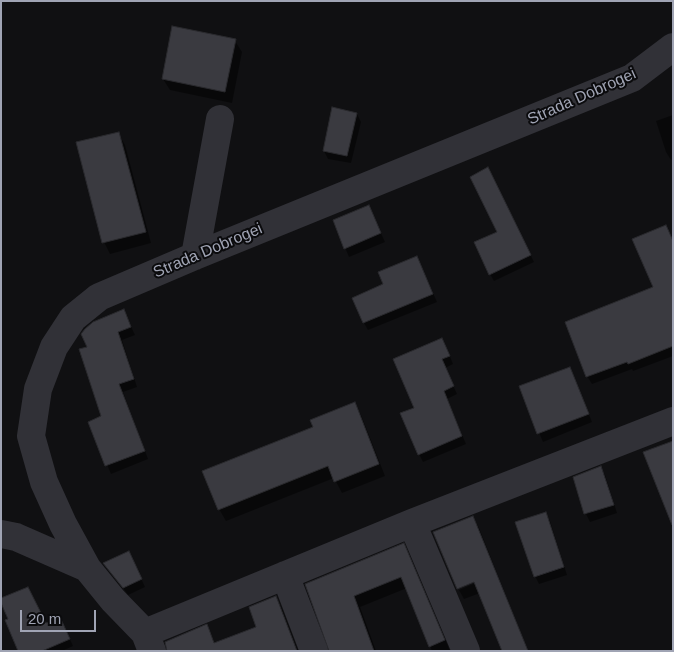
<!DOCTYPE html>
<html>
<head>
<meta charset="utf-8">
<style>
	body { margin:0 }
	#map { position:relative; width:674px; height:652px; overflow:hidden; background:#101012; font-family:Helvetica,sans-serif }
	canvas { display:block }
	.frame { position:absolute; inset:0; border:2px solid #a0a4b4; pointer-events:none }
	.scale { position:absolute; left:20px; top:610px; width:76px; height:22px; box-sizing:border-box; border:2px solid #a0a4b4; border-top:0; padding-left:6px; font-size:15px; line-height:18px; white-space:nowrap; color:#a0a4b4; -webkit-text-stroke:4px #0b0b0d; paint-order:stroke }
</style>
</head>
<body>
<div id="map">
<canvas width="674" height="652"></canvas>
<div class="frame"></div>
<div class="scale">20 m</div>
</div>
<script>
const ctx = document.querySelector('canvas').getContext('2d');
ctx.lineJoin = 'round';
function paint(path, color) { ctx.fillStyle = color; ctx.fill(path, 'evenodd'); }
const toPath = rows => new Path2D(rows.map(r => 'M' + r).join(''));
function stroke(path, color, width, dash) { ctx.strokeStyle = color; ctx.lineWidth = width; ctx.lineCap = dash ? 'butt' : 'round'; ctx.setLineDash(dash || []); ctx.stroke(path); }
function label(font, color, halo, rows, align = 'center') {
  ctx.font = font + ' Helvetica,sans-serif'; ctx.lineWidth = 4; ctx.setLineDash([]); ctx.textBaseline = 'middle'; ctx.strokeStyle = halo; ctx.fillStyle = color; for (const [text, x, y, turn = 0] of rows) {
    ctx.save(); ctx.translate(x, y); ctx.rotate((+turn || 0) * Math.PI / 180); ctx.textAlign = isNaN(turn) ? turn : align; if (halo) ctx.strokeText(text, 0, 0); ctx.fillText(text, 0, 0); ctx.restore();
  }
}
paint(toPath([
	[235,41,242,52,232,103,170,90,163,79],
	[357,114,361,122,351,163,328,159,324,151],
	[673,115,673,159,671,160,666,152,656,121],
	[118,133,125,145,151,243,110,254,104,242],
	[491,175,534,262,494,281,490,274,499,232],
	[372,214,385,242,349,257,334,221],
	[673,241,673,356,633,371,632,369,592,384,587,376,654,288],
	[417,257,437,302,368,330,364,323,385,285],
	[123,310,135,335,122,340,137,387,123,392,148,459,111,474,89,422,103,417,89,347],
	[446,347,453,364,445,368,457,394,447,399,466,444,423,462,419,454,416,408],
	[570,368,592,422,543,442,520,387],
	[354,404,361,415,385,476,342,493,334,478,226,521,219,509],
	[600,467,605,475,617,513,590,522,586,514,574,478],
	[545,513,550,521,567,575,539,584,535,576],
	[473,517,479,528,528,651,504,651,480,593,464,599,459,590,480,581],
	[403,545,410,556,450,651,432,651,407,588,360,607,376,651,330,651,307,585],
	[133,561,145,587,128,595,105,563],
	[276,597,282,609,298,651,177,651,206,626,215,644,258,627],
	[46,624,64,626,73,646,62,651,20,651]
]), '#0007');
const building = toPath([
	[172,26,236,39,225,92,162,79,172,26],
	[332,107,357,113,347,156,323,151,332,107],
	[119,132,146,232,102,243,76,142,119,132],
	[488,167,531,255,489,275,474,242,497,232,470,177,488,167],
	[369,205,381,233,344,249,333,220,369,205],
	[666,225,673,241,673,346,628,364,627,362,586,377,565,322,653,287,632,239,666,225],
	[417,256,433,294,363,323,352,298,383,284,378,272,417,256],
	[124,309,131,327,118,332,134,379,119,384,145,451,105,466,88,422,101,416,79,349,87,347,81,334,85,329,93,322,124,309],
	[442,338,450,356,442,359,454,386,444,391,462,436,418,455,400,413,414,408,393,359,442,338],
	[570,367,589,414,537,434,519,386,570,367],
	[355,402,379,464,334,482,328,466,218,510,202,471,313,427,310,420,355,402],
	[673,441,673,525,672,525,643,452,673,441],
	[601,466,614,505,584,514,573,477,601,466],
	[546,512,564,567,534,577,515,522,546,512],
	[473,516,528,651,502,651,474,582,457,589,433,532,473,516],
	[404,543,445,640,429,647,401,577,354,596,374,651,329,651,305,584,404,543],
	[129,551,142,579,123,588,103,563,129,551],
	[28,587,46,623,60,617,70,639,42,651,18,651,5,620,8,619,1,603,1,598,28,587],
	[276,596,297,651,167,651,165,642,207,624,214,643,256,627,249,607,276,596]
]);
paint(building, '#3a3a40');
stroke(building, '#2a2a2e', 1);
stroke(toPath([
	[195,256,220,119],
	[412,523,466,651],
	[1,534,16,537,87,568],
	[285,575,314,651],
	[145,633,412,523,673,421],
	[152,651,145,633,113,600,87,568,63,524,44,482,31,436,38,389,54,347,73,318,99,297,195,256,632,78,673,47]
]), '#313137', 28);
label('16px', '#a0a4b4', '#0b0b0d', [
	["Strada Dobrogei",582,97,-24],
	["Strada Dobrogei",208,251,-23]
]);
</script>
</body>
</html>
